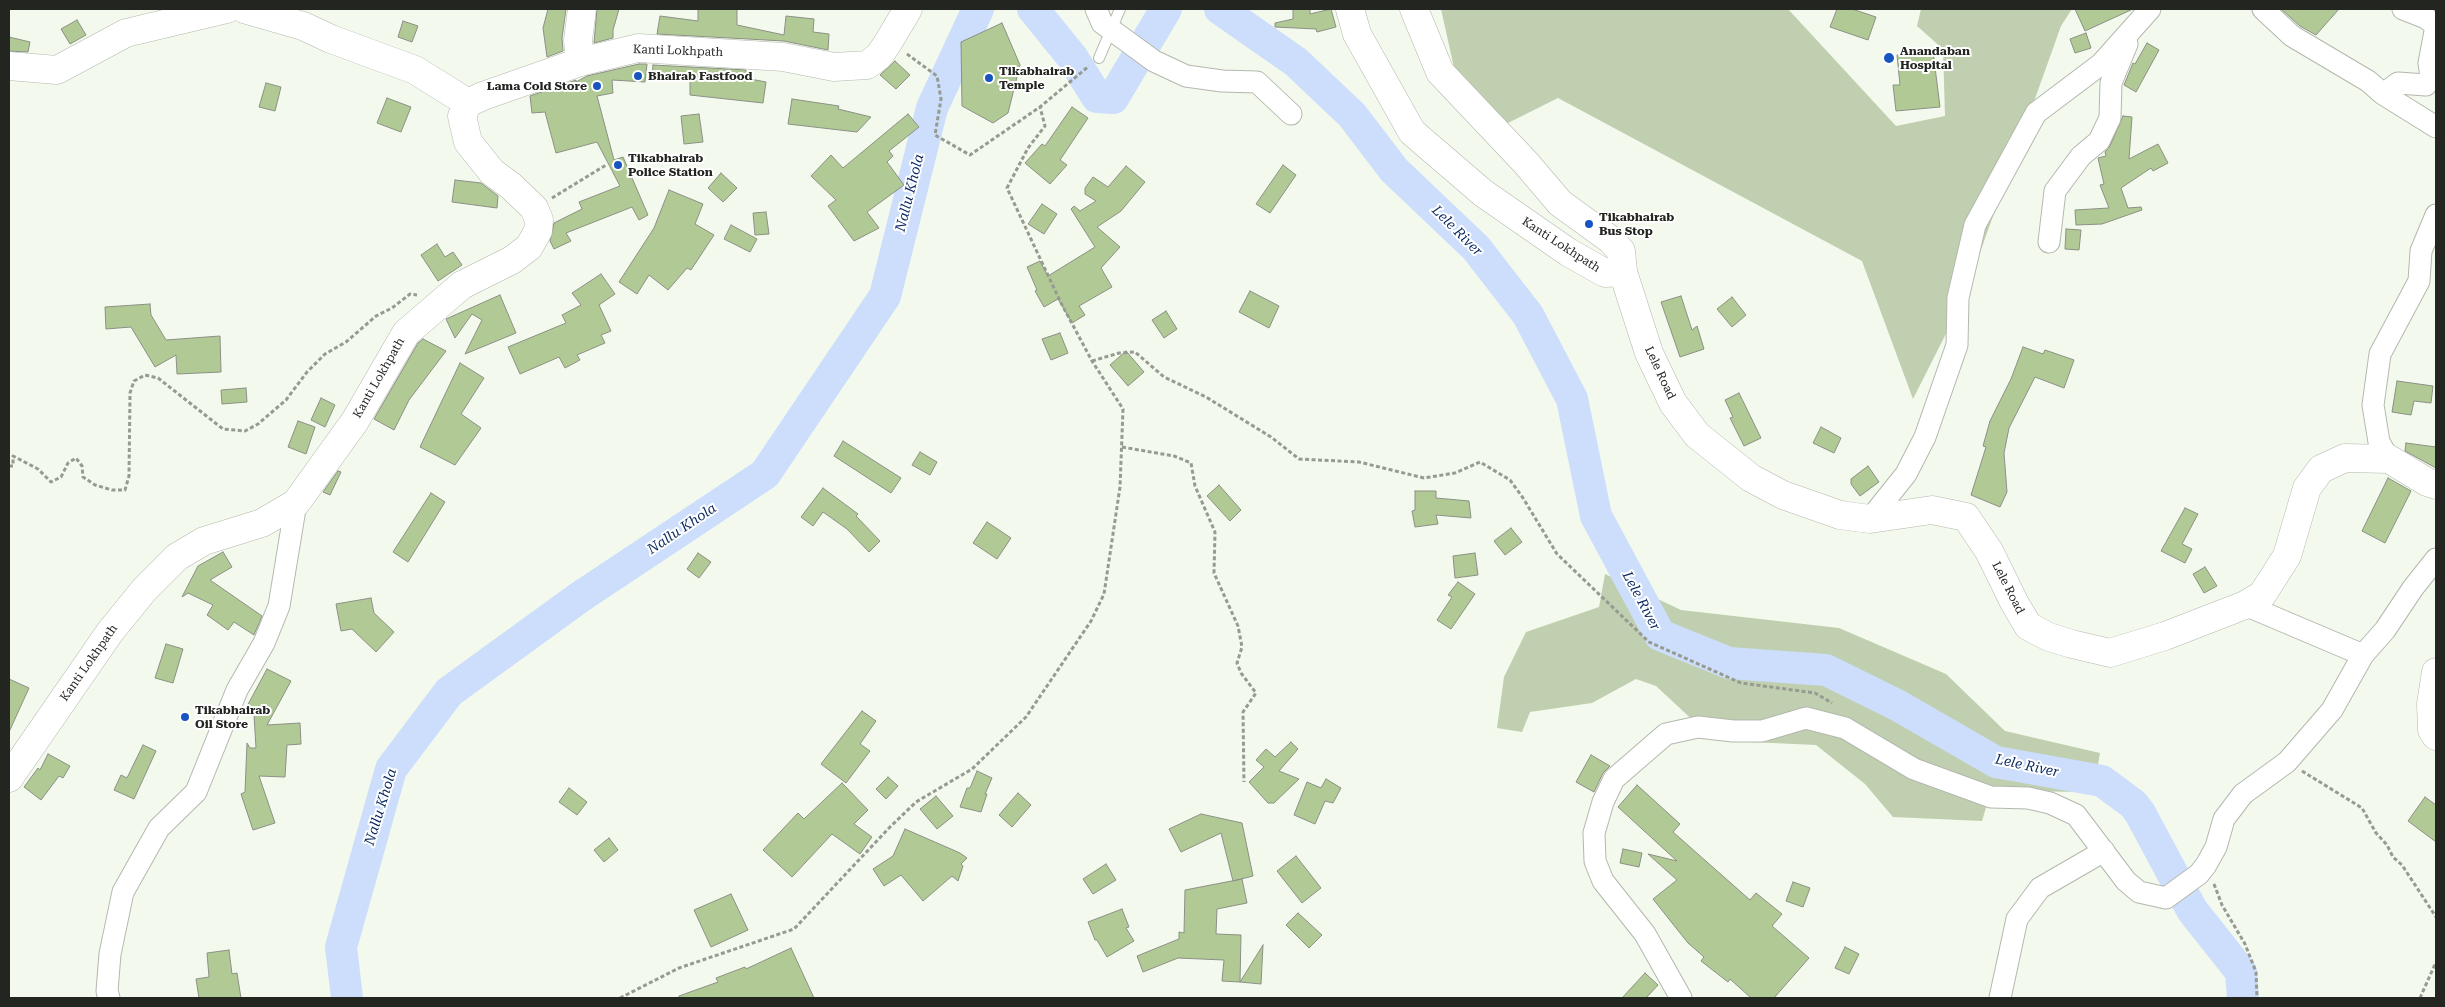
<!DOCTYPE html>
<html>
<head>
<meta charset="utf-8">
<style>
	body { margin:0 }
	#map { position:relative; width:2445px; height:1007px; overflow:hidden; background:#f3f9ed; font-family:"Roboto Serif",serif }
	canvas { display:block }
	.frame { position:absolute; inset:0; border:10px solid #232521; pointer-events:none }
</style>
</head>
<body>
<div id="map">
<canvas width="2445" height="1007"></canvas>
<div class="frame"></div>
</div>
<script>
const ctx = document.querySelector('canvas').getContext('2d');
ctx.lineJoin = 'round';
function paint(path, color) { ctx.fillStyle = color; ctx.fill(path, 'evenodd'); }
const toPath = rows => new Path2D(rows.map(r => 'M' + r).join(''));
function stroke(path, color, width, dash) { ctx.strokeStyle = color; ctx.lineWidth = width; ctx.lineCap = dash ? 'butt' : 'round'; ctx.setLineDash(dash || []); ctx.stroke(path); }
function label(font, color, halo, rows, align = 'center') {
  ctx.font = font + ' "Roboto Serif",serif'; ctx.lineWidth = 4; ctx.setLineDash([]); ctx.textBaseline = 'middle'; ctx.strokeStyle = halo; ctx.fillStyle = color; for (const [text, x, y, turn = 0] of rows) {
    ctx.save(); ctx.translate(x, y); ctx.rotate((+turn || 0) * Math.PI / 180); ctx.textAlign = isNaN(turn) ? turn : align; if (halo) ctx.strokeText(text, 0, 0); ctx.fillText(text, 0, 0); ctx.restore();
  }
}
paint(toPath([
	[1441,9,1788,9,1896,126,1945,116,1943,49,1917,26,1921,9,2072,9,2061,26,1963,300,1913,399,1862,261,1558,98,1502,126,1455,72],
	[1605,574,1681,610,1839,628,1946,674,2005,731,2100,753,2093,792,1991,791,1982,821,1893,817,1865,784,1816,745,1729,741,1698,725,1656,686,1636,679,1592,703,1530,712,1522,732,1497,728,1504,677,1526,632,1599,607]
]), '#c0cfaf');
stroke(toPath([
	[1033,9,1072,57,1097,97,1113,98,1166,9],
	[1220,9,1296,62,1352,115,1394,170,1476,248,1528,315,1572,399,1596,516,1660,635,1729,663,1826,670,1897,705,1996,762,2102,781,2133,804,2140,813,2192,910,2241,972,2243,998],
	[347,998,341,947,391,769,449,692,580,597,765,474,885,296,932,108,978,9]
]), '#ccdefc', 32);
const building = toPath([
	[548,9,566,9,562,38,563,51,547,57,543,28,548,9],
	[597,9,619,9,613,30,613,38,594,43,597,9],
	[698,9,737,9,737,25,784,35,786,16,814,19,813,32,829,34,828,50,784,41,657,34,660,16,698,21,698,9],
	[1293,9,1310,9,1310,14,1331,9,1336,27,1317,32,1316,29,1275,27,1275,23,1293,19,1293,9],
	[1837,9,1852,9,1876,17,1868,40,1830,27,1837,9],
	[2075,9,2133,9,2085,31,2075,9],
	[2281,9,2339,9,2316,35,2300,26,2281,9],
	[77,20,86,35,70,44,61,29,77,20],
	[403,21,418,26,412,42,398,37,403,21],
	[1002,23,1020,65,1008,113,993,123,962,106,961,42,1002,23],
	[2086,33,2091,48,2075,53,2070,39,2086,33],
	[9,37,30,42,28,52,9,51,9,37],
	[2147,43,2159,50,2136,92,2124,85,2133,63,2135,64,2147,43],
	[1933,51,1940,107,1896,111,1893,85,1900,85,1897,55,1933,51],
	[895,61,910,75,896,89,880,75,895,61],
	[639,64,647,64,645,82,612,80,613,93,597,96,614,160,623,157,648,215,639,220,632,207,566,233,571,241,554,249,550,241,554,223,582,209,579,202,620,186,597,142,556,153,545,112,532,113,530,96,576,80,576,82,587,76,639,64],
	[653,65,746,70,745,78,766,82,763,103,690,95,690,79,652,77,653,65],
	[266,83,281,87,275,111,259,107,266,83],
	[387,98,411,107,401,132,377,123,387,98],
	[792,99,839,106,838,109,871,117,857,132,788,124,792,99],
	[1072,107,1088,118,1060,160,1067,165,1050,184,1025,163,1042,144,1045,146,1072,107],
	[699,114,703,142,684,144,681,116,699,114],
	[908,114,919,127,889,151,893,156,887,162,904,185,867,212,879,228,854,241,828,206,836,200,811,176,831,155,843,168,908,114],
	[2123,116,2132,117,2129,159,2158,144,2168,163,2153,171,2151,168,2121,188,2128,208,2141,207,2142,210,2102,224,2076,225,2075,210,2109,208,2100,185,2104,184,2098,158,2106,156,2105,152,2110,146,2123,116],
	[1283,165,1296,175,1270,213,1256,204,1283,165],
	[1126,166,1145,182,1121,211,1097,227,1120,247,1101,268,1112,287,1079,306,1085,315,1072,323,1058,299,1044,307,1035,291,1037,290,1027,267,1040,261,1048,276,1095,247,1071,209,1074,206,1080,211,1096,201,1085,194,1085,188,1093,177,1108,187,1126,166],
	[721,173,737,188,723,202,708,188,721,173],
	[455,180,481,183,498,196,497,208,452,202,455,180],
	[669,190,703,204,695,224,714,235,691,270,687,268,668,290,649,275,637,294,619,282,654,228,669,190],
	[1042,204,1057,214,1044,234,1028,224,1042,204],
	[766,212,769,234,755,235,753,213,766,212],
	[731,225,757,239,750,252,724,239,731,225],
	[2066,229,2081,230,2079,250,2065,249,2066,229],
	[437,244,445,257,453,252,462,265,438,281,421,255,437,244],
	[601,274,615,294,599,305,611,331,601,335,605,343,577,355,580,360,565,368,559,357,520,374,508,347,566,323,562,315,581,305,572,293,601,274],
	[1250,291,1279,306,1269,328,1239,312,1250,291],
	[500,295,516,333,465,354,482,320,472,314,455,338,446,319,500,295],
	[1681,296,1692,330,1697,326,1704,349,1680,357,1661,302,1681,296],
	[1732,297,1746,315,1732,327,1717,309,1732,297],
	[150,304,151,315,166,340,220,336,221,372,177,374,176,355,155,367,131,327,106,329,105,307,150,304],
	[1166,311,1177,329,1164,338,1152,320,1166,311],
	[1060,333,1068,353,1051,360,1042,339,1060,333],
	[423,339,446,351,409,400,394,430,374,419,418,343,423,339],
	[2023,347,2043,354,2045,350,2074,360,2064,388,2035,377,2009,428,2004,453,2007,492,2000,507,1971,495,1986,447,1983,446,1990,421,2011,379,2023,347],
	[1126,351,1144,372,1128,386,1110,365,1126,351],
	[460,363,484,378,461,414,481,428,455,465,420,447,460,363],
	[2397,381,2433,386,2431,403,2414,401,2411,415,2392,412,2397,381],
	[246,388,247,402,222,404,221,390,246,388],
	[1739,393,1761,438,1744,446,1730,418,1733,417,1725,400,1739,393],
	[321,398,335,405,325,427,311,420,321,398],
	[298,421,315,427,306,454,288,447,298,421],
	[1821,427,1841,438,1834,453,1813,443,1821,427],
	[843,441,901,478,891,493,834,456,843,441],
	[2406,443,2436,447,2436,468,2405,451,2406,443],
	[920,452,937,462,930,475,912,465,920,452],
	[1868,466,1879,482,1860,496,1851,484,1851,479,1868,466],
	[338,471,341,472,330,495,323,492,338,471],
	[2388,478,2411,491,2385,543,2362,531,2388,478],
	[1219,485,1241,510,1230,521,1207,496,1219,485],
	[823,488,858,514,856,516,880,541,869,552,847,529,823,512,813,526,801,517,823,488],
	[1415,491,1436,491,1436,498,1469,501,1471,518,1436,515,1438,524,1415,527,1412,511,1415,510,1415,491],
	[431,493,445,502,408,562,393,552,431,493],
	[2185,508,2198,514,2182,544,2192,549,2185,563,2161,551,2185,508],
	[987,522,1011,538,997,559,973,543,987,522],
	[1511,528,1522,542,1505,555,1494,541,1511,528],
	[223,552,232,567,210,580,262,616,254,635,234,622,228,630,207,615,213,605,188,593,182,597,198,566,223,552],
	[698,553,711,562,699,578,687,569,698,553],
	[1475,553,1478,575,1455,578,1453,556,1475,553],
	[2205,567,2217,586,2204,593,2193,574,2205,567],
	[1458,582,1475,594,1451,629,1437,620,1452,597,1448,595,1458,582],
	[371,598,374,613,394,632,376,652,352,629,341,631,336,604,371,598],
	[166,644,183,649,173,683,155,678,166,644],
	[267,669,291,681,267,725,300,723,301,744,287,745,285,777,259,776,275,823,253,830,241,794,245,792,247,743,250,748,256,748,254,715,245,710,267,669],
	[9,679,29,688,9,732,9,679],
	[862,711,876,721,860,744,870,751,846,783,821,764,862,711],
	[1291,742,1298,749,1279,771,1299,779,1274,803,1268,803,1249,782,1264,767,1256,760,1266,749,1275,757,1291,742],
	[143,745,156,751,134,799,114,790,121,775,127,778,143,745],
	[48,754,70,766,63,778,59,776,41,800,24,787,38,768,40,770,48,754],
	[1591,755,1610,766,1603,773,1594,792,1576,782,1591,755],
	[977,771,992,778,985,794,987,794,981,812,960,807,967,788,970,788,977,771],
	[888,777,898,786,886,799,876,789,888,777],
	[1326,779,1341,788,1333,803,1325,801,1315,824,1294,815,1307,782,1321,788,1326,779],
	[842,783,868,810,854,824,872,837,860,854,832,834,792,877,763,850,798,813,804,819,842,783],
	[1637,785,1680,824,1673,832,1750,900,1756,893,1782,914,1772,926,1809,958,1774,998,1751,998,1730,979,1728,982,1701,961,1704,957,1688,943,1653,899,1677,880,1648,854,1677,861,1618,807,1637,785],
	[569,788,587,802,577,815,559,802,569,788],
	[1018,793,1031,805,1012,827,999,815,1018,793],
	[936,796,953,816,937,829,920,809,936,796],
	[2425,797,2436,805,2436,842,2408,821,2425,797],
	[1201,814,1242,823,1253,876,1233,881,1221,833,1181,852,1169,829,1201,814],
	[905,829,960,853,967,858,961,864,963,866,958,881,952,876,923,901,901,875,884,886,873,869,893,856,905,829],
	[609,838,618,850,604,862,594,850,609,838],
	[1623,849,1642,853,1639,867,1620,863,1623,849],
	[1296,856,1321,888,1302,903,1277,871,1296,856],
	[1106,864,1116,880,1093,894,1083,879,1106,864],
	[1242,879,1247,903,1217,909,1216,934,1241,935,1240,982,1222,981,1224,960,1178,958,1143,972,1137,956,1179,939,1179,932,1184,933,1185,890,1242,879],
	[1793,882,1810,888,1803,907,1786,901,1793,882],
	[731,894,748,930,711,947,694,910,731,894],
	[1122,909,1129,927,1126,928,1134,941,1107,957,1097,940,1095,940,1088,922,1122,909],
	[1298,913,1322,935,1309,948,1286,925,1298,913],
	[1263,945,1261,984,1240,982,1263,945],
	[1845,947,1859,954,1849,974,1835,968,1845,947],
	[791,948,814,998,679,998,679,996,718,982,716,978,745,967,746,969,791,948],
	[229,950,232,974,237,973,241,998,199,998,196,979,209,977,207,953,229,950],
	[1645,973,1658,985,1646,998,1622,998,1645,973]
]);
paint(building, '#b1ca95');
stroke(building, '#8b9085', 1);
const lane = toPath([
	[1099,58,1120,9]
]);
const street = toPath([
	[1096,9,1102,23,1154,61,1186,76,1222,81,1257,82,1291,114],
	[2263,9,2292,36,2368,81,2383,94,2436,127],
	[2383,94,2398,83,2426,85,2431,78,2429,63,2436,26,2426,18,2403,9],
	[2049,242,2055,191,2081,156,2099,141,2110,118,2111,83,2127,44],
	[2389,459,2379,442,2373,405,2380,354,2419,281,2421,251,2436,215],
	[1870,519,1906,474,1925,437,1957,345,1958,298,1975,225,2036,113,2101,64,2150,9],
	[2245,605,2363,655],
	[109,998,107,991,110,954,123,892,159,828,196,792,237,690,264,643,279,606,296,503],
	[1681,998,1645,934,1603,881,1595,861,1594,833,1603,802,1614,779,1666,734,1698,727,1733,731,1762,731,1806,718,1845,728,1914,769,1991,797,2028,798,2050,803,2076,815,2126,881,2139,892,2166,898,2199,874,2206,865,2216,847,2224,819,2243,794,2287,762,2332,710,2363,655,2385,630,2413,588,2436,559],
	[2000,998,2017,919,2040,888,2104,851]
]);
const secondary = toPath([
	[244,9,303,26,331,39,415,70,468,103],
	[580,62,578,40,582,9],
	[9,66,57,70,126,33,227,9],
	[1623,272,1649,353,1673,403,1697,435,1751,478,1783,495,1840,515,1870,519,1932,510,1966,517,1989,551,2014,602,2028,626,2049,637,2072,644,2110,653,2165,636,2245,605,2262,595,2287,556,2307,488,2321,469,2345,458,2389,459,2427,482,2436,485],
	[2436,672,2431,704,2432,730,2436,736]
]);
const primary = toPath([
	[1350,9,1357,34,1412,132,1483,193,1568,252,1605,273,1623,272,1621,251,1611,240,1560,203,1526,163,1440,72,1414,9],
	[9,778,110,632,144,590,177,557,204,541,262,523,296,503,355,421,406,333,462,285,512,260,529,247,538,231,539,220,534,208,511,186,492,172,468,142,462,116,468,103,483,96,580,62,638,48,783,57,834,67,867,65,879,56,889,41,908,9]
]);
stroke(lane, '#b3b8ae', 12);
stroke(street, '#b3b8ae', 23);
stroke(secondary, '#b3b8ae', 29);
stroke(primary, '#b3b8ae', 29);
stroke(toPath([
	[907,54,937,76,941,99,935,135,970,155,1040,107,1089,66],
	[552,198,606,165],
	[1092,361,1119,353,1135,352,1164,377,1206,397,1271,437,1299,459,1359,462,1424,478,1455,473,1480,462,1510,480,1523,498,1557,554,1649,642,1741,683,1815,693,1832,703],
	[1122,447,1174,456,1191,463,1195,486,1215,532,1214,573,1238,626,1242,647,1237,663,1241,673,1256,693,1243,712,1244,782],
	[9,466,13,466,13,456,38,469,51,482,61,477,68,463,76,458,82,466,83,477,95,485,112,490,125,490,129,476,130,393,134,381,145,375,158,378,223,429,245,431,258,424,286,400,307,372,325,354,346,342,376,316,392,308,410,294,417,295],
	[2302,771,2362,808,2376,833,2387,845,2393,857,2402,865,2436,917],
	[2214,884,2222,905,2245,944,2256,972,2257,998],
	[620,998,679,968,794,929,889,828,916,802,972,769,1026,717,1091,621,1104,594,1120,487,1123,409,1092,361,1061,303,1007,188,1028,148,1045,126,1040,107],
	[2420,998,2436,962]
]), '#969a91', 3, [4, 2.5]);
stroke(lane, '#fff', 10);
stroke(street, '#fff', 21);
stroke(secondary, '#fff', 28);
stroke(primary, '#fff', 28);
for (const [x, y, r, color] of [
	[1889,58,6,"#1955c1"],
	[638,76,5,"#1955c1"],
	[989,78,5,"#1955c1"],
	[597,86,5,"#1955c1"],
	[618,165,5,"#1955c1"],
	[1589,224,5,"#1955c1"],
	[185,717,5,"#1955c1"]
]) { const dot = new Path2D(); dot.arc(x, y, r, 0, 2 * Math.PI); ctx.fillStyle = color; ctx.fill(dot); stroke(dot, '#fff', 2); }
label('12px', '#232521', '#fff', [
	["Kanti Lokhpath",678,51,2],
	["Kanti Lokhpath",1561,245,33],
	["Lele Road",1660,373,65],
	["Kanti Lokhpath",379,378,-60],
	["Lele Road",2008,588,63],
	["Kanti Lokhpath",89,663,-55]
]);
label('bold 12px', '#232521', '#fff', [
	["Anandaban",1900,51],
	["Hospital",1900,65],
	["Tikabhairab",999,71],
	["Temple",999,85],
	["Bhairab Fastfood",648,76],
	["Lama Cold Store",587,86,"right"],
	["Tikabhairab",628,158],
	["Police Station",628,172],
	["Tikabhairab",1599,217],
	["Bus Stop",1599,231],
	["Tikabhairab",195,710],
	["Oil Store",195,724]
], 'left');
label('italic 14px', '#08275f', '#fff', [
	["Nallu Khola",910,193,-76],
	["Lele River",1457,231,45],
	["Nallu Khola",682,529,-34],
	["Lele River",1641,601,62],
	["Lele River",2027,766,12],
	["Nallu Khola",381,807,-73]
]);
</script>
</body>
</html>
